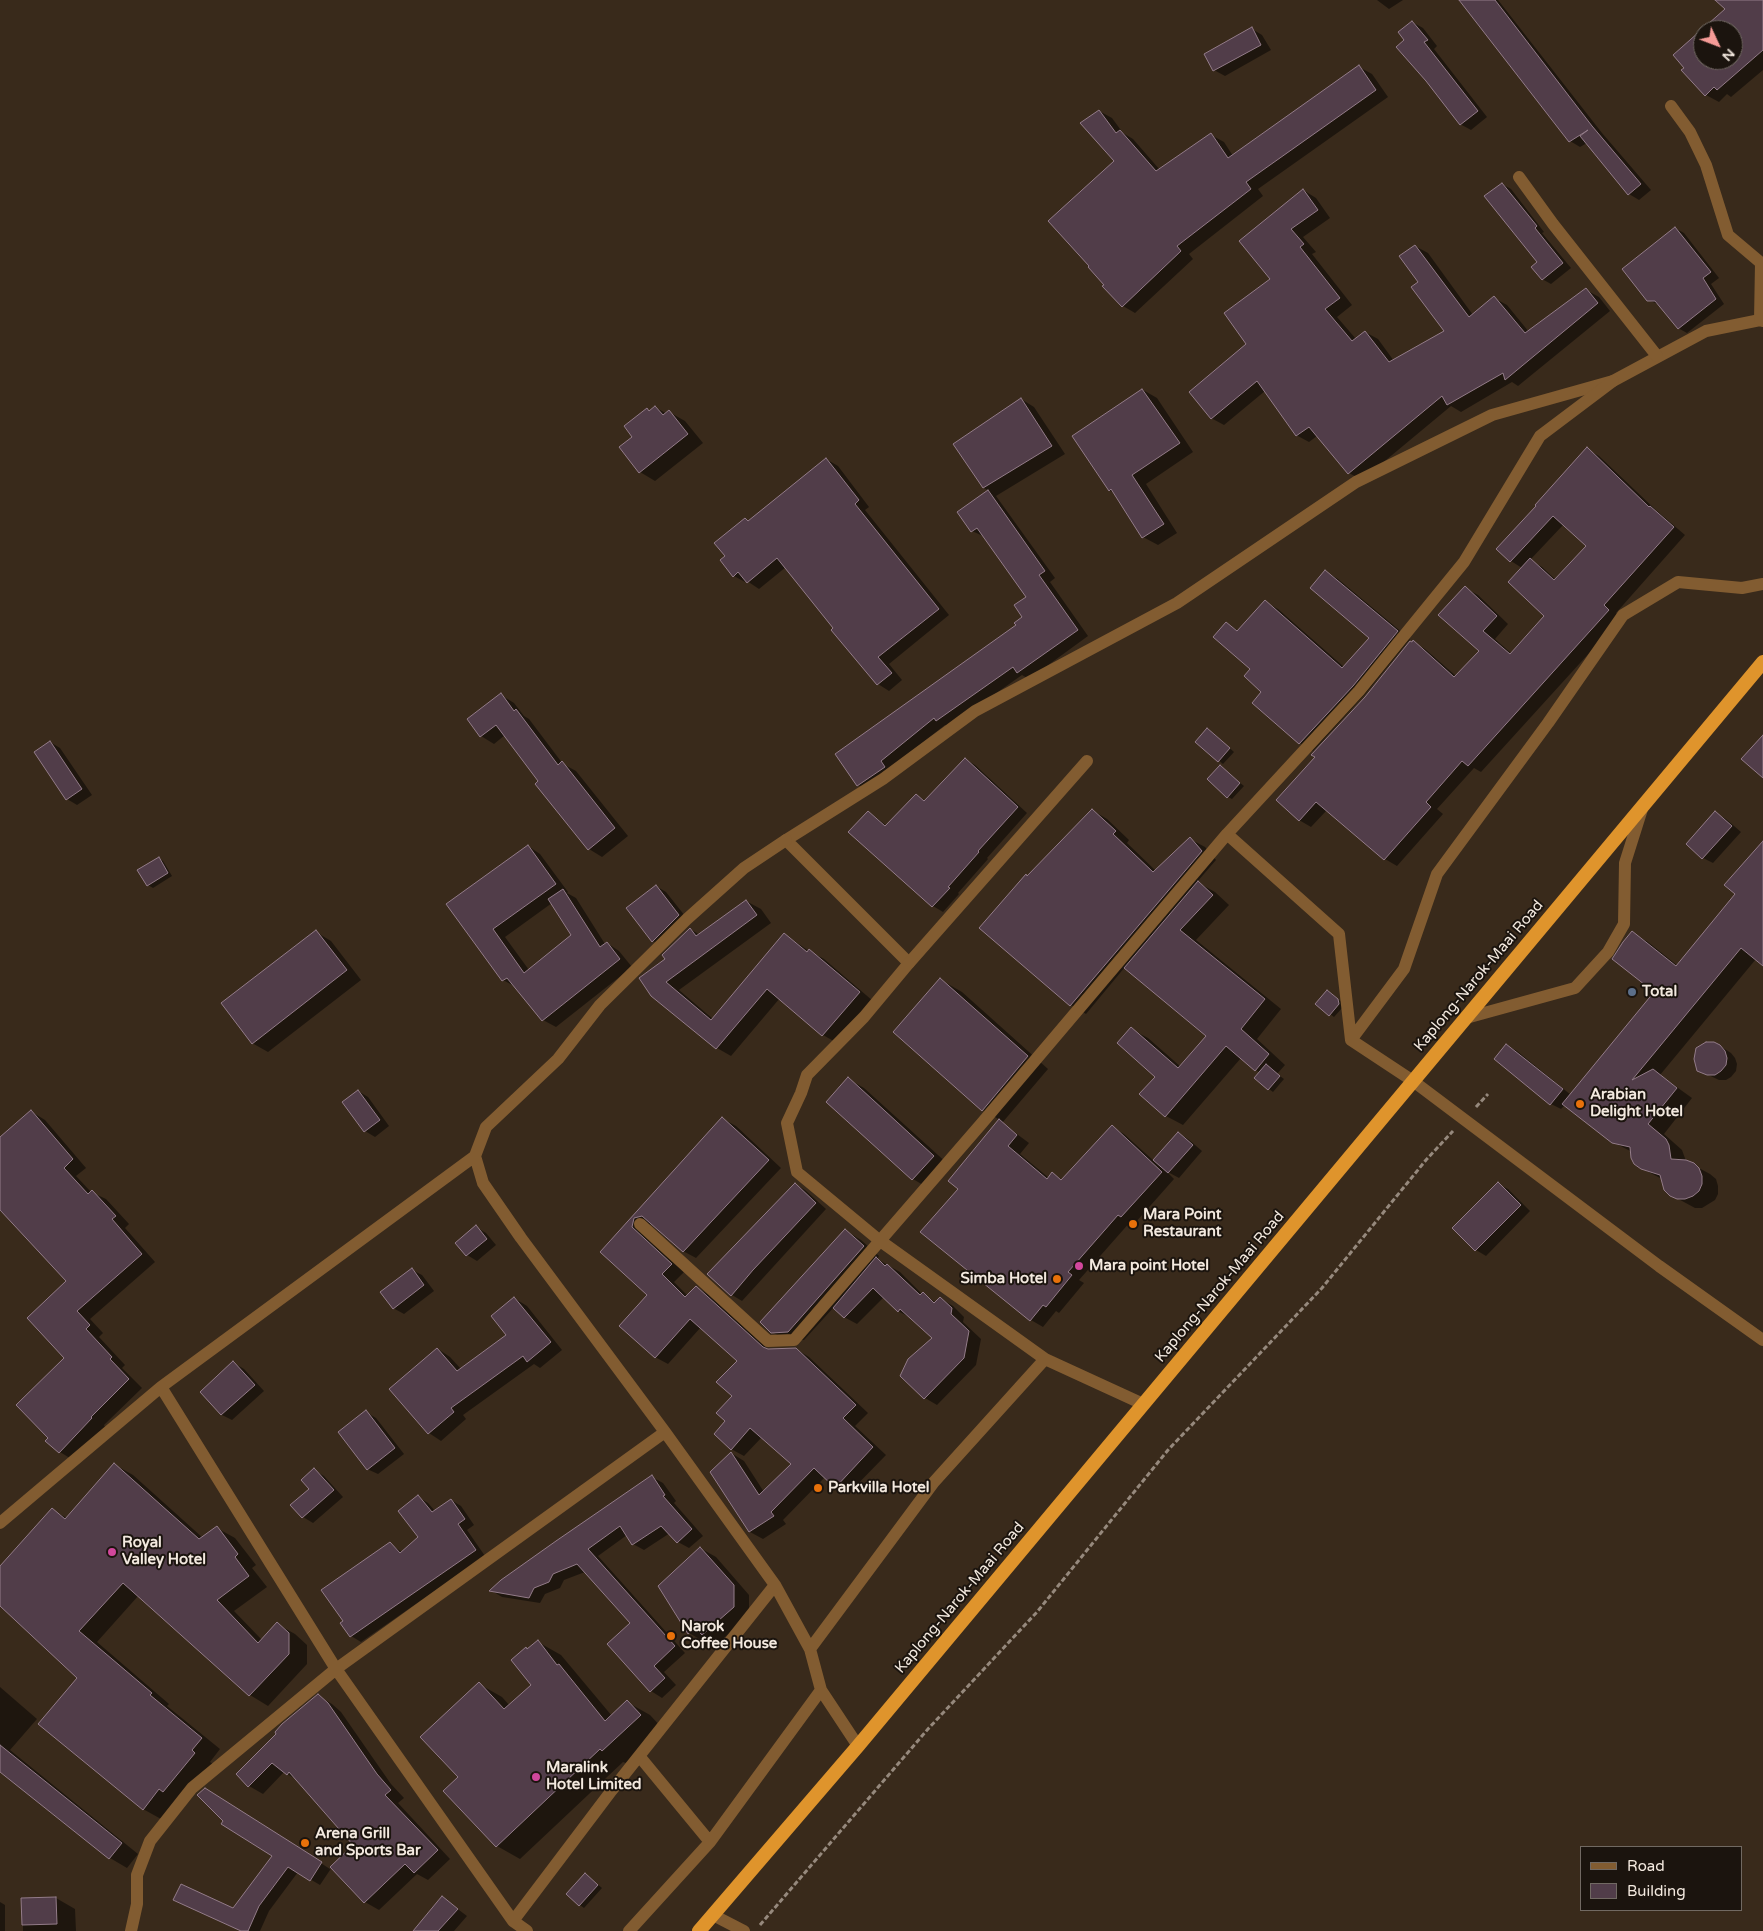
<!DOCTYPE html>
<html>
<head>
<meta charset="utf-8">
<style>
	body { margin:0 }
	#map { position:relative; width:1763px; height:1931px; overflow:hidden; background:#392a1b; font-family:"Varela Round",sans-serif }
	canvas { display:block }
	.legend { position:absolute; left:1580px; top:1846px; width:162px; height:65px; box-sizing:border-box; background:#1b140e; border:1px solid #716962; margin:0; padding:6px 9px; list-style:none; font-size:15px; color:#f3e9df }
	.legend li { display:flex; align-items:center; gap:10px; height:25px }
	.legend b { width:25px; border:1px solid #716962 }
	.north { position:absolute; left:1693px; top:20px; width:50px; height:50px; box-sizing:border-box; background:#1b140e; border:1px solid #716962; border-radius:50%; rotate:133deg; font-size:14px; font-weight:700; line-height:20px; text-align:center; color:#f3e9df }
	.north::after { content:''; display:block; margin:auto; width:18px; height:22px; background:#f59b97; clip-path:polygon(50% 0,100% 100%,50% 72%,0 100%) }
</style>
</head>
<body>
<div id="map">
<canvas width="1763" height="1931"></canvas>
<ul class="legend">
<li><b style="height:6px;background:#825c31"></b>Road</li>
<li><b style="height:14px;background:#513d49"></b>Building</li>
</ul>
<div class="north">N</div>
</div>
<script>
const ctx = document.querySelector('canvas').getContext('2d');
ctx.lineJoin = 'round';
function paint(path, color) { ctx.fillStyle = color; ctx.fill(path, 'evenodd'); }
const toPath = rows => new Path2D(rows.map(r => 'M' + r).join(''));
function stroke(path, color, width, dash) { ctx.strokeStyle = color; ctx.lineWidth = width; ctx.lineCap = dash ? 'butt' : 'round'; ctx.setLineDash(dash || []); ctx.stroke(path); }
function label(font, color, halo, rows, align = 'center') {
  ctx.font = font + ' "Varela Round",sans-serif'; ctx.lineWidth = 4; ctx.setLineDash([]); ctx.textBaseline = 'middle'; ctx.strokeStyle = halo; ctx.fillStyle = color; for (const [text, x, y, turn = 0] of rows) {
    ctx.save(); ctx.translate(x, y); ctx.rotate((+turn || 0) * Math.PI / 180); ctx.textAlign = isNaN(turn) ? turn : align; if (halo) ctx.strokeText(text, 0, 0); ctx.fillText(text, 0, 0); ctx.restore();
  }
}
paint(toPath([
	[1377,0,1403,0,1389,9],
	[1461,0,1498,0,1602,133,1651,190,1639,200,1629,194,1587,143,1580,147,1570,141],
	[1717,0,1763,0,1763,70,1731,97,1727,94,1719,102,1706,95,1683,71,1703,30,1703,60,1733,60,1733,30,1703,30,1727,9],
	[1412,22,1423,28,1437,46,1434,49,1487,117,1471,130,1460,124,1406,41],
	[1252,29,1262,35,1271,50,1225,76,1214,70,1206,55],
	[1359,67,1372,74,1388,97,1258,189,1263,196,1189,254,1193,259,1135,313,1123,306,1105,285,1115,161,1099,111,1112,118,1123,133,1133,139,1160,170,1211,135,1224,142,1233,156],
	[1502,184,1511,189,1544,232,1542,233,1571,268,1551,284,1542,279,1538,262],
	[1303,190,1316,198,1330,218,1303,237,1316,252,1312,254,1352,305,1337,317,1356,339,1365,332,1378,339,1394,361,1446,331,1420,282,1415,246,1428,253,1473,315,1494,298,1507,305,1529,332,1586,290,1599,297,1610,311,1518,386,1512,382,1461,412,1451,406,1362,480,1349,473,1317,436,1309,442,1296,435,1265,391,1224,425,1211,418,1248,344],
	[1675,228,1684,233,1719,278,1711,284,1724,304,1687,333,1678,328,1660,305,1648,300],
	[1143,390,1157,398,1193,452,1146,484,1177,533,1158,545,1143,537,1116,494,1109,490],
	[1021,399,1034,407,1065,454,996,496,1055,578,1050,582,1088,636,1029,679,1022,675,948,727,945,725,891,767,869,791,858,785,837,754,1018,626,1024,617,1028,597,985,537,972,531,959,512,989,491,984,488],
	[655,407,667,414,669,412,685,421,703,443,655,481,640,472,634,437,647,410,650,412],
	[1587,449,1599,456,1657,511,1685,535,1616,613,1621,618,1481,772,1474,768,1437,809,1443,814,1397,866,1385,859,1327,810,1311,827,1299,820,1366,697,1413,642,1425,649,1456,676,1480,651,1465,588,1478,595,1508,624,1495,639,1512,654,1545,616,1522,568,1511,561],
	[1564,524,1588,546,1556,580,1542,567,1530,560],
	[826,459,838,466,869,507,865,510,949,615,889,664,902,680,889,691,878,684,786,567,759,589,747,581,745,582,734,576,726,556,749,522],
	[1325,571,1338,579,1410,639,1366,693,1313,751,1300,743,1263,691,1227,624,1239,631,1265,602,1278,609,1344,667,1371,637],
	[501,695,514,703,524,716,529,719,563,764,576,771,628,836,602,857,589,849,505,735,494,744,481,736],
	[1212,732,1234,752,1223,764,1197,742],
	[50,742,60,748,92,795,77,805,67,799],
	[965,759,975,765,1027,813,987,858,988,859,958,893,959,894,943,912,933,906,869,812,887,826,916,795,926,801],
	[1220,767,1244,786,1232,799,1228,797],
	[1092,810,1107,819,1129,840,1127,843,1156,871,1190,839,1205,847,1216,860,1197,882,1215,892,1229,905,1196,940,1281,1009,1257,1039,1285,1065,1277,1074,1284,1079,1273,1092,1269,1089,1260,1073,1241,1058,1183,1125,1166,1116,1156,1076,1131,1029,1148,1038,1181,1067,1208,1036,1125,967,1086,1014,1071,1005,981,928],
	[1715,813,1726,819,1741,832,1713,863,1703,858],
	[1763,843,1763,963,1756,959,1660,1075,1692,1098,1664,1134,1682,1150,1686,1161,1710,1174,1716,1179,1718,1186,1718,1194,1715,1200,1702,1208,1695,1208,1671,1195,1662,1179,1641,1168,1632,1152,1613,1142,1565,1105,1561,1109,1551,1104,1506,1045,1517,1051,1571,1095,1656,992,1632,933,1648,942,1678,966,1737,894],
	[528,846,540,854,568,892,567,893,576,898,605,944,607,943,619,951,632,967,556,1027,543,1020,516,987,503,980,448,904],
	[552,903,573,936,529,970,505,937],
	[159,858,163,861,172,876,153,888,148,885,139,871],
	[656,886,666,892,689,921,663,947,653,941,628,908],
	[746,901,761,909,771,923,679,990,713,1019,784,934,809,951,824,959,873,1001,837,1043,823,1035,780,998,731,1056,717,1048,652,995,666,959,690,929,700,935],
	[316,932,331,941,361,980,268,1052,252,1043],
	[941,980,962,992,1048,1069,1002,1123,1029,1143,1020,1154,1049,1178,1052,1174,1063,1180,1112,1127,1124,1134,1154,1161,1178,1133,1188,1139,1202,1151,1179,1178,1166,1171,1174,1179,1135,1223,1131,1221,1079,1280,1084,1283,1059,1313,1056,1311,1043,1327,1031,1320,960,1189,950,1181,1000,1120,983,1110],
	[1328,991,1343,1003,1343,1007,1334,1017,1330,1014],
	[1720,1046,1731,1053,1735,1058,1737,1064,1736,1071,1731,1077,1726,1080,1719,1080,1698,1070],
	[848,1079,864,1088,949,1165,928,1188,913,1179],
	[358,1091,368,1097,389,1126,375,1137,365,1131],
	[32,1112,45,1120,86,1168,76,1176,91,1192,106,1199,129,1224,125,1228,155,1262,90,1319,103,1333,99,1337,125,1365,122,1368,142,1388,104,1425,105,1427,73,1460,60,1452,47,1441,50,1438,66,1358,68,1281,12,1221,0,1211,0,1139],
	[723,1119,736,1126,781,1168,696,1258,683,1251,653,1224,647,1225,684,1272,674,1282,688,1296,696,1287,709,1295,769,1350,796,1349,809,1357,868,1413,855,1426,886,1455,848,1494,835,1487,825,1477,783,1520,786,1524,763,1539,750,1532,712,1473,731,1453,744,1461,764,1492,793,1464,762,1437,744,1456,731,1449,727,1421,733,1396,739,1361,701,1327,668,1364,655,1357,648,1295,602,1252],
	[795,1184,805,1190,826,1209,742,1301,732,1295,709,1274],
	[1498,1184,1508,1189,1530,1211,1486,1256,1476,1250],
	[476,1227,486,1233,496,1245,477,1261,467,1255],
	[846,1231,861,1240,879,1256,877,1259,900,1272,922,1294,937,1303,941,1299,953,1306,964,1317,963,1322,981,1339,976,1365,937,1405,925,1398,934,1338,911,1318,898,1311,884,1297,857,1324,844,1317,834,1307,804,1340,788,1341,772,1332],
	[412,1270,422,1275,434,1291,404,1314,393,1308],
	[514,1298,527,1306,562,1350,540,1368,534,1364,463,1415,466,1419,441,1441,429,1433,438,1349,450,1357,461,1369,508,1335],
	[234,1363,244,1369,264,1391,232,1420,222,1415,202,1392],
	[366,1412,376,1418,404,1454,378,1474,367,1469],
	[115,1465,133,1475,203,1538,217,1528,235,1538,256,1565,252,1568,267,1587,234,1611,262,1640,277,1624,295,1634,307,1645,307,1664,268,1706,250,1695,139,1595,97,1642,169,1704,167,1706,220,1749,210,1762,213,1764,161,1819,143,1809,79,1678,0,1605,0,1572,52,1510,67,1518],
	[314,1470,324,1476,343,1497,313,1523,303,1517,292,1505,311,1489],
	[652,1477,663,1483,676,1501,674,1503,703,1536,689,1548,678,1542,670,1533,644,1550,633,1544,627,1535,598,1556,685,1653,664,1672,676,1685,662,1698,651,1691,609,1644,632,1623,585,1572,564,1580,560,1588,545,1594,540,1603,502,1597,492,1591],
	[418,1497,428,1503,435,1511,451,1500,461,1506,474,1525,467,1530,485,1556,361,1642,351,1636,344,1621,390,1544,402,1552,420,1537],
	[700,1548,716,1557,749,1595,749,1616,718,1643,709,1638,705,1642,689,1633,659,1586],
	[538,1642,561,1655,612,1716,627,1702,650,1715,663,1729,626,1763,623,1762,520,1859,497,1846,460,1777,479,1684,502,1697,510,1706,532,1685,528,1650],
	[0,1687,37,1719,10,1750,138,1854,127,1868,110,1858,0,1770],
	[318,1696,332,1704,341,1712,391,1784,404,1798,398,1803,450,1859,428,1880,417,1874,379,1910,365,1902,332,1867,355,1845,297,1780,284,1772,263,1794,249,1786],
	[215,1795,330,1869,332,1867,320,1885,298,1872,269,1911,260,1931,241,1931,175,1900,234,1910,273,1856,224,1821],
	[585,1874,602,1888,584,1908,580,1905],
	[56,1898,75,1909,76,1931,23,1931,23,1899],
	[443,1898,467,1916,454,1931,415,1931],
	[0,1902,5,1905,5,1931,0,1931]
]), '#0007');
const building = toPath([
	[1459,0,1495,0,1592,126,1641,184,1628,195,1580,136,1588,130,1569,142,1459,0],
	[1715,0,1763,0,1763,50,1717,90,1714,87,1705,96,1681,70,1684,68,1673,55,1725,9,1715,0],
	[1703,30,1733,30,1733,60,1703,60,1703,30],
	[1412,21,1428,40,1424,42,1478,111,1460,125,1426,81,1396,47,1404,40,1398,32,1412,21],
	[1252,27,1261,45,1213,71,1204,54,1252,27],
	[1359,65,1376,90,1246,182,1251,189,1177,246,1181,251,1122,307,1102,286,1104,285,1088,267,1089,266,1048,221,1114,161,1080,123,1099,110,1116,133,1120,130,1156,171,1211,133,1228,158,1359,65],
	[1502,183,1537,226,1535,228,1563,263,1542,280,1531,267,1537,262,1484,196,1502,183],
	[1303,189,1318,210,1291,229,1304,244,1300,247,1340,298,1325,309,1352,341,1365,331,1389,362,1444,331,1411,287,1418,282,1399,256,1415,245,1469,317,1494,296,1525,333,1586,288,1598,303,1505,380,1503,373,1447,405,1442,396,1348,474,1309,427,1296,436,1257,381,1211,419,1189,392,1246,344,1224,313,1270,279,1239,241,1303,189],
	[1675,227,1711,272,1703,278,1716,299,1678,329,1655,301,1647,301,1622,269,1675,227],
	[1142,389,1180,443,1132,475,1164,524,1142,538,1111,489,1109,491,1072,436,1142,389],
	[1021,398,1052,446,983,488,953,444,1021,398],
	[655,406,663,415,669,410,688,434,639,473,619,447,632,437,624,426,647,408,649,411,655,406],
	[1587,447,1649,507,1650,506,1674,527,1604,605,1609,610,1468,766,1462,761,1426,802,1431,807,1384,860,1316,802,1299,821,1276,800,1315,757,1311,755,1365,697,1410,641,1412,642,1413,640,1454,677,1479,651,1438,615,1465,586,1497,616,1483,631,1510,654,1544,616,1508,582,1530,558,1554,580,1586,546,1553,516,1510,562,1496,549,1536,506,1535,505,1587,447],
	[826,458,859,500,855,504,939,609,878,657,892,673,877,685,831,630,833,628,777,558,747,583,738,572,733,577,720,560,725,556,714,543,745,518,748,521,826,458],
	[988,490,1045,571,1039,575,1078,630,1017,673,1013,667,936,721,934,718,881,761,885,767,857,786,835,754,1016,625,1014,623,1022,617,1014,605,1026,597,977,528,971,532,957,512,988,490],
	[1325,570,1398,631,1353,686,1299,744,1252,703,1261,692,1244,676,1250,669,1213,637,1226,622,1237,631,1265,600,1342,668,1369,638,1310,588,1325,570],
	[501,693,514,711,516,709,558,765,562,761,615,828,588,850,535,784,538,781,496,725,480,737,467,719,501,693],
	[1207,728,1230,748,1218,762,1195,742,1207,728],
	[1763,735,1763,778,1741,759,1763,735],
	[50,741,82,789,66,800,34,752,50,741],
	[965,758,1018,807,978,851,979,852,948,887,950,888,932,907,848,832,868,811,885,826,916,794,924,801,965,758],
	[1220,765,1240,783,1227,798,1207,779,1220,765],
	[1092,809,1116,831,1113,834,1153,872,1190,837,1202,851,1070,1006,979,928,1026,874,1027,876,1092,809],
	[1715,811,1732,826,1702,859,1686,844,1715,811],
	[1763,841,1763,966,1741,948,1632,1080,1653,1069,1677,1088,1648,1124,1666,1139,1669,1145,1671,1159,1686,1160,1694,1163,1699,1168,1702,1176,1702,1184,1699,1191,1693,1196,1685,1199,1677,1199,1670,1196,1664,1190,1660,1175,1641,1169,1634,1164,1631,1158,1630,1147,1612,1143,1562,1104,1654,992,1612,959,1623,942,1632,931,1676,966,1735,894,1724,885,1763,841],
	[528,845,556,884,493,929,524,973,571,935,548,899,563,889,600,947,607,942,620,959,542,1021,507,978,502,981,446,904,528,845],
	[159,857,168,873,147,886,137,870,159,857],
	[1198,881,1213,895,1180,930,1265,999,1241,1029,1269,1054,1255,1071,1226,1046,1165,1117,1139,1094,1155,1077,1117,1043,1131,1027,1178,1068,1206,1036,1124,968,1198,881],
	[656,885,679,915,652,942,626,908,656,885],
	[746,900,757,915,666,982,711,1020,784,933,807,952,809,949,860,992,822,1036,767,989,716,1049,651,996,639,978,665,959,662,955,690,928,696,936,746,900],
	[316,930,347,970,252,1044,221,1003,316,930],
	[940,978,1028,1056,982,1111,893,1032,940,978],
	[1327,990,1338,999,1339,1004,1329,1016,1315,1004,1327,990],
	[1706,1042,1714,1042,1720,1045,1725,1051,1727,1058,1726,1065,1721,1071,1715,1075,1707,1075,1697,1071,1694,1059,1696,1048,1706,1042],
	[1506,1044,1563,1089,1550,1105,1494,1059,1506,1044],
	[1266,1064,1280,1076,1268,1090,1254,1078,1266,1064],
	[848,1077,934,1156,912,1180,826,1102,848,1077],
	[358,1090,380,1120,364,1132,342,1102,358,1090],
	[31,1110,73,1159,64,1168,88,1194,92,1190,116,1216,112,1219,142,1254,77,1311,90,1325,86,1329,112,1357,110,1359,129,1379,91,1417,92,1418,59,1453,45,1441,48,1438,16,1405,64,1358,27,1318,66,1281,0,1210,0,1137,31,1110],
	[722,1117,769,1160,683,1252,642,1216,634,1218,632,1227,672,1264,662,1274,685,1297,696,1286,763,1347,768,1349,796,1348,856,1405,843,1418,873,1447,835,1488,814,1468,771,1512,774,1516,749,1532,710,1472,731,1452,759,1495,791,1464,750,1428,731,1450,714,1434,725,1421,716,1413,732,1396,716,1382,737,1361,690,1319,655,1358,619,1326,647,1295,600,1252,722,1117],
	[999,1119,1017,1135,1008,1146,1047,1179,1052,1172,1061,1180,1112,1125,1162,1172,1121,1217,1118,1215,1068,1272,1072,1275,1046,1307,1043,1305,1030,1321,920,1232,958,1189,948,1181,999,1119],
	[1178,1132,1193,1145,1168,1173,1153,1160,1178,1132],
	[1498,1182,1521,1205,1475,1251,1452,1228,1498,1182],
	[795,1183,816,1203,753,1270,731,1296,707,1274,795,1183],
	[476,1225,487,1239,466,1256,455,1243,476,1225],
	[845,1229,864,1246,788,1332,771,1333,760,1322,845,1229],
	[876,1257,885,1266,887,1264,920,1295,923,1292,934,1303,940,1297,952,1308,951,1314,969,1331,964,1358,924,1399,900,1376,908,1359,932,1338,900,1309,898,1312,873,1288,844,1318,833,1308,876,1257],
	[412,1268,424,1285,393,1309,380,1292,412,1268],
	[514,1297,551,1342,527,1362,523,1356,451,1408,454,1412,428,1434,389,1389,437,1348,457,1371,506,1335,491,1316,514,1297],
	[233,1361,255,1385,221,1415,200,1392,233,1361],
	[366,1410,395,1448,367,1470,338,1432,366,1410],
	[114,1463,199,1539,217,1526,238,1554,235,1557,249,1576,217,1600,258,1643,277,1622,289,1633,289,1654,249,1696,123,1583,79,1631,152,1693,150,1695,202,1738,192,1750,195,1753,163,1792,159,1789,143,1810,38,1724,77,1678,0,1606,0,1566,52,1508,65,1519,114,1463],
	[314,1468,334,1490,302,1518,290,1505,309,1489,301,1480,314,1468],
	[652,1475,665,1495,663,1496,692,1529,677,1543,661,1526,632,1545,620,1526,588,1549,675,1646,654,1666,665,1678,650,1692,607,1644,630,1623,577,1564,553,1574,549,1582,534,1588,529,1598,489,1591,501,1580,556,1541,652,1475],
	[418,1495,432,1512,451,1499,465,1519,458,1524,476,1550,350,1637,340,1623,343,1621,321,1590,390,1542,400,1553,418,1537,398,1511,418,1495],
	[700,1547,734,1585,734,1607,702,1635,695,1628,688,1634,658,1586,700,1547],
	[538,1640,557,1665,559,1664,605,1721,627,1700,641,1715,602,1751,600,1749,496,1847,443,1791,458,1777,420,1737,479,1682,504,1709,531,1685,511,1660,526,1647,527,1649,538,1640],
	[318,1694,328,1703,377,1774,391,1790,385,1795,438,1850,414,1873,405,1864,364,1903,330,1867,353,1845,289,1772,287,1775,272,1763,248,1787,236,1774,276,1734,275,1732,282,1724,318,1694],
	[0,1745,122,1843,109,1859,0,1772,0,1745],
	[205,1788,322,1862,310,1881,288,1867,259,1906,248,1931,241,1931,173,1900,181,1884,233,1908,272,1856,221,1824,223,1821,197,1795,205,1788],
	[585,1873,598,1885,579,1906,566,1894,585,1873],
	[442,1896,458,1909,438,1931,413,1931,442,1896],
	[56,1897,57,1924,22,1925,21,1898,56,1897]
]);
paint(building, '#513d49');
stroke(building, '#937c89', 1);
stroke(toPath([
	[1476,1107,1488,1094],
	[760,1925,928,1729,1037,1612,1168,1450,1322,1288,1426,1160,1453,1131]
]), '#96897d', 3, [5, 2.5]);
stroke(toPath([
	[909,963,786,840,883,779,975,711,1177,603,1356,482,1492,415,1613,381,1706,331,1760,320,1763,321],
	[1466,1018,1575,988,1608,952,1624,924,1625,863,1643,806],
	[713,1915,744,1931]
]), '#825c31', 12);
stroke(toPath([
	[1671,106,1690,132,1706,165,1728,235,1761,263,1760,320],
	[1519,177,1553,224,1657,356],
	[1763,584,1742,588,1678,582,1623,615,1548,723,1437,874,1404,969,1351,1040,1413,1081,1659,1266,1763,1340],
	[1087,761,909,963,864,1017,807,1075,801,1093,787,1123,797,1172,879,1240,1045,1359,1143,1404],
	[786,840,744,868,687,919,600,1005,558,1059,486,1127,475,1156,483,1183,521,1238,665,1432,775,1585,810,1649,821,1690,858,1746],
	[1351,1040,1339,934,1227,834,1359,691,1464,562,1540,436,1613,381],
	[640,1224,768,1341,794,1340,982,1123,1227,834],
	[161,1387,336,1669,513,1921,527,1931],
	[0,1523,161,1387,475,1156],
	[810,1649,934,1482,1045,1359],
	[640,1757,710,1842],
	[513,1921,612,1790,775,1585],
	[131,1931,137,1904,137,1875,150,1841,192,1788,336,1669,665,1432],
	[629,1931,710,1842,821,1690]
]), '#825c31', 12);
stroke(toPath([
	[699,1931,858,1746,1763,662]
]), '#df942c', 14);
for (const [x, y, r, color] of [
	[1632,992,5,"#5c6f8a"],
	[1580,1104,5,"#e8710a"],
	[1133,1224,5,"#e8710a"],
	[1079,1266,5,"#d1479c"],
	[1057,1279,5,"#e8710a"],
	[818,1488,5,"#e8710a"],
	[112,1552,5,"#d1479c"],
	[671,1636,5,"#e8710a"],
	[536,1777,5,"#d1479c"],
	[305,1843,5,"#e8710a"]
]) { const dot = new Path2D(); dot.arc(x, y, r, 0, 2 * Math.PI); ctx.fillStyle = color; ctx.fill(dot); stroke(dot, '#1b140e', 2); }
label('15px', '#f3e9df', '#1b140e', [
	["Kaplong-Narok-Maai Road",1479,976,-50],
	["Kaplong-Narok-Maai Road",1220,1287,-50],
	["Kaplong-Narok-Maai Road",960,1598,-50]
]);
label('bold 15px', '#f3e9df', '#1b140e', [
	["Total",1642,992],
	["Arabian",1590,1095],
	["Delight Hotel",1590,1112],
	["Mara Point",1143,1215],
	["Restaurant",1143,1232],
	["Mara point Hotel",1089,1266],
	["Simba Hotel",1047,1279,"right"],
	["Parkvilla Hotel",828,1488],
	["Royal",122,1543],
	["Valley Hotel",122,1560],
	["Narok",681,1627],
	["Coffee House",681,1644],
	["Maralink",546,1768],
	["Hotel Limited",546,1785],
	["Arena Grill",315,1834],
	["and Sports Bar",315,1851]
], 'left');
</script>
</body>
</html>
